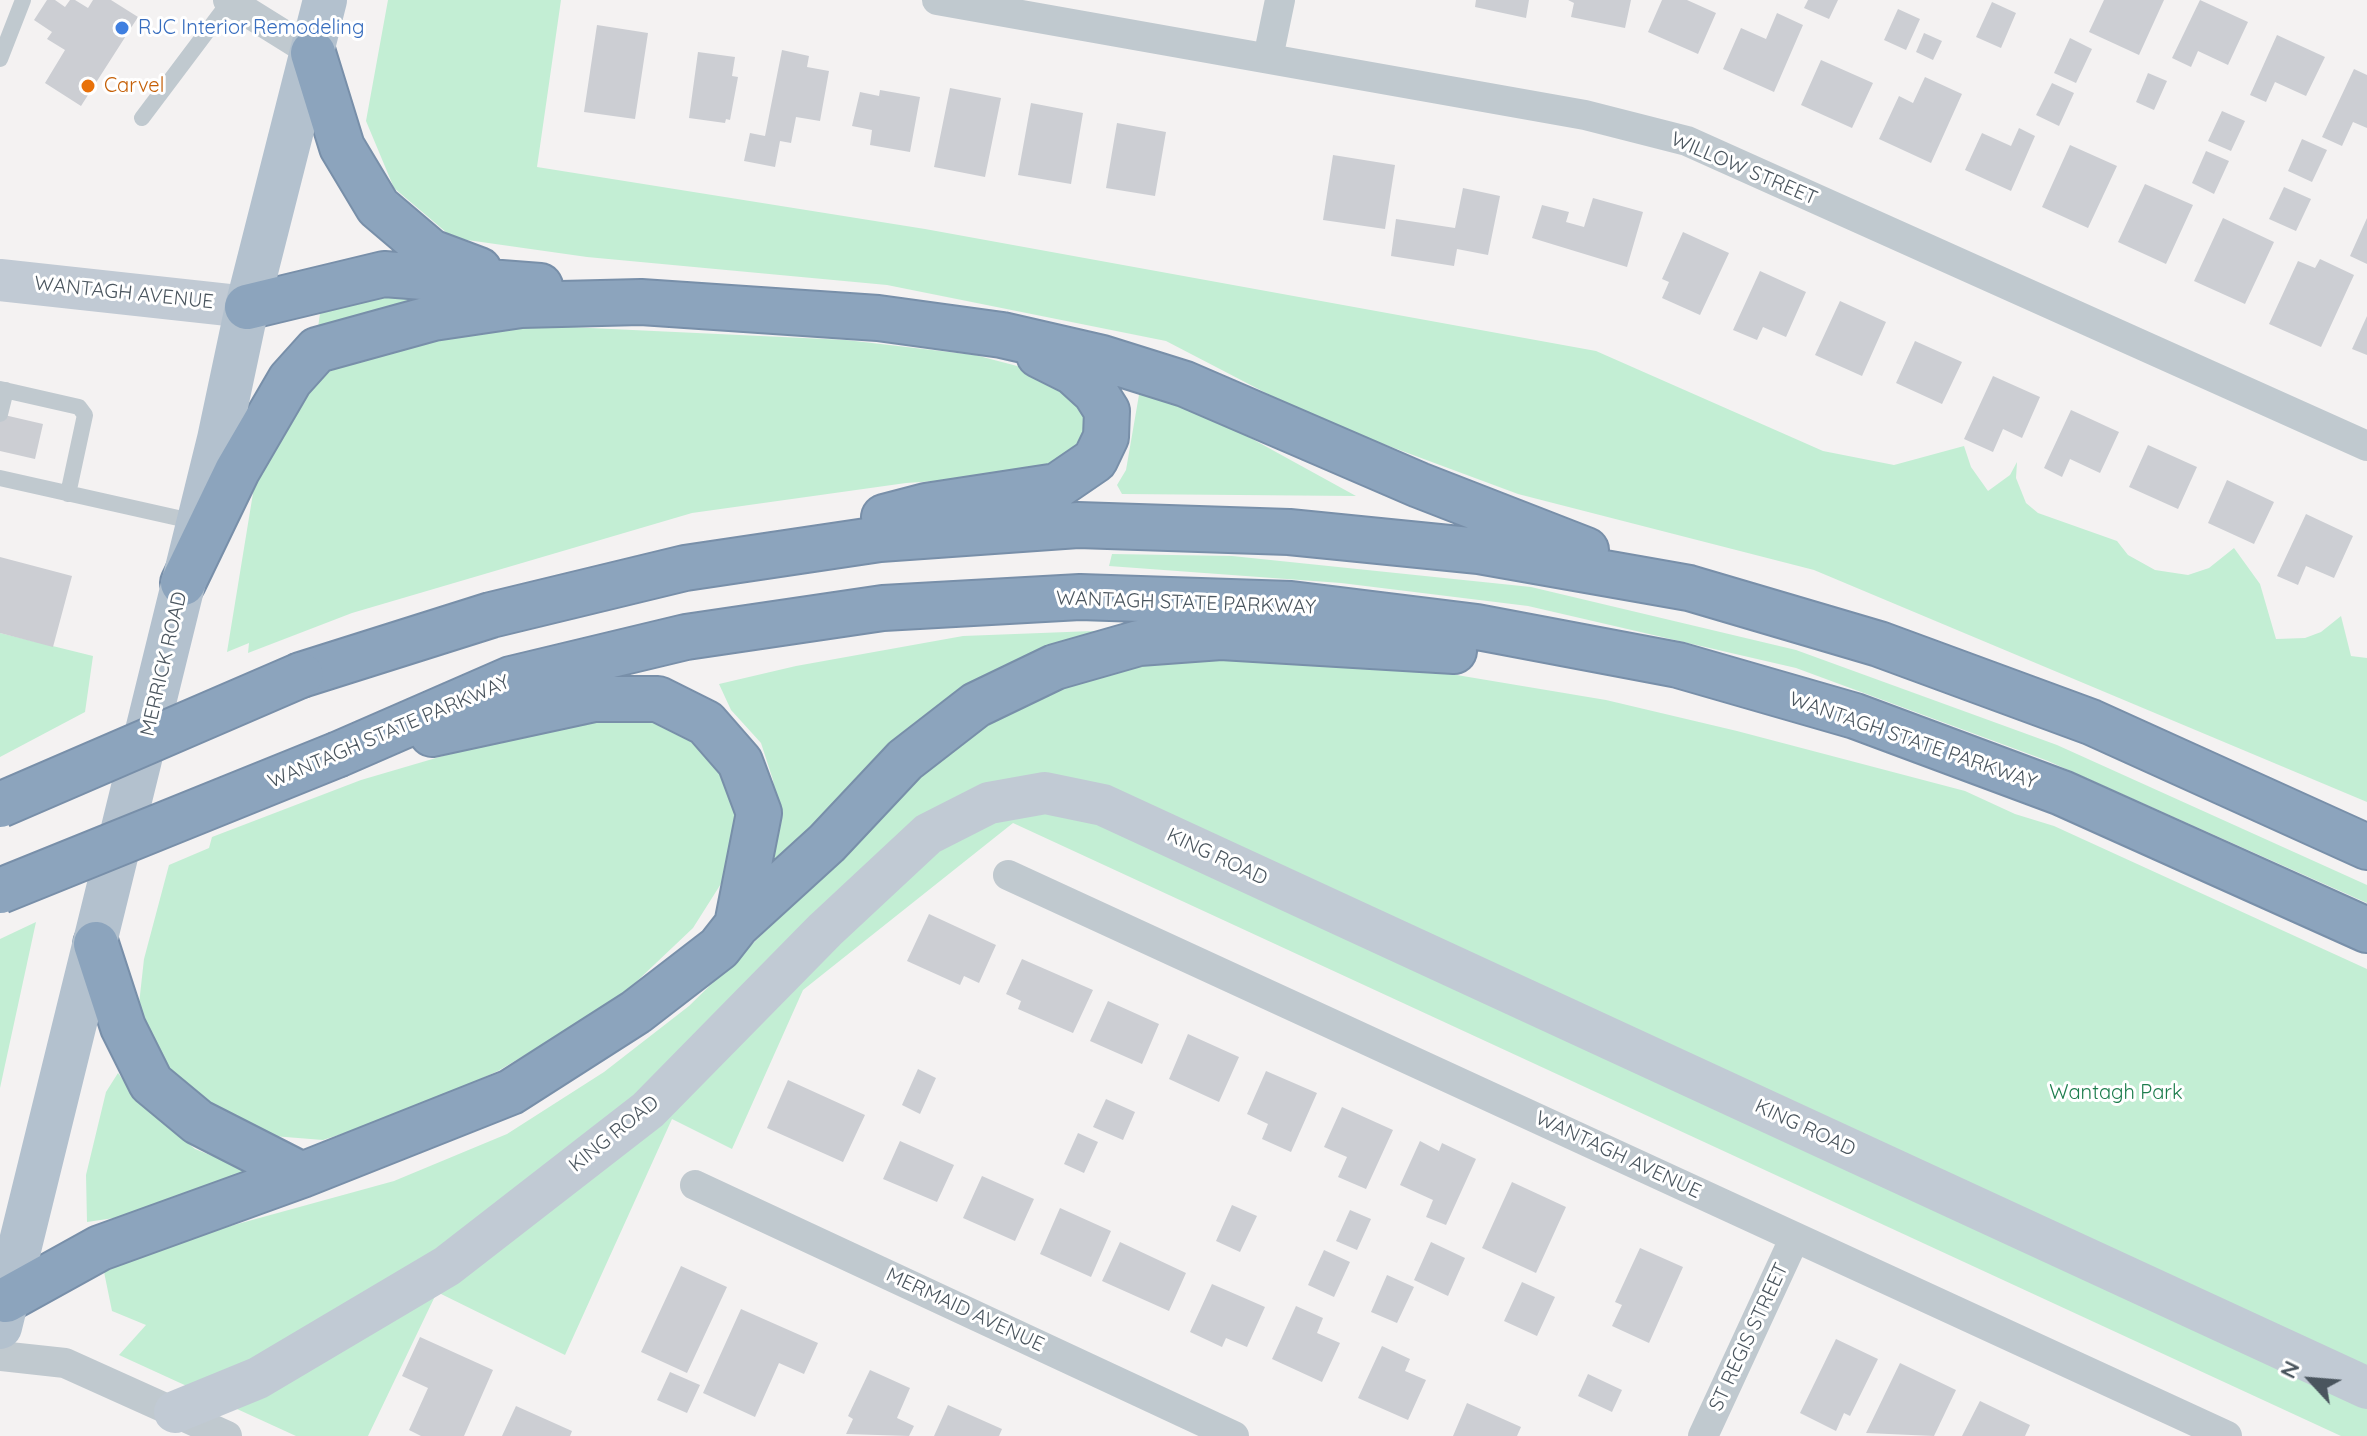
<!DOCTYPE html>
<html>
<head>
<meta charset="utf-8">
<style>
	body { margin:0 }
	#map { position:relative; width:2367px; height:1436px; overflow:hidden; background:#f4f2f2; font-family:Quicksand,sans-serif }
	canvas { display:block }
	.north { position:absolute; left:2271px; top:1340px; width:80px; height:80px; -webkit-text-stroke:6px #fff; paint-order:stroke; rotate:296deg; font-size:22px; font-weight:700; line-height:32px; text-align:center; color:#4a555e }
	.north::after { content:''; display:block; margin:auto; width:28px; height:36px; background:#4a555e; clip-path:polygon(50% 0,100% 100%,50% 72%,0 100%) }
</style>
</head>
<body>
<div id="map">
<canvas width="2367" height="1436"></canvas>
<div class="north">N</div>
</div>
<script>
const ctx = document.querySelector('canvas').getContext('2d');
ctx.lineJoin = 'round';
function paint(path, color) { ctx.fillStyle = color; ctx.fill(path, 'evenodd'); }
const toPath = rows => new Path2D(rows.map(r => 'M' + r).join(''));
function stroke(path, color, width, dash) { ctx.strokeStyle = color; ctx.lineWidth = width; ctx.lineCap = dash ? 'butt' : 'round'; ctx.setLineDash(dash || []); ctx.stroke(path); }
function label(font, color, halo, rows, align = 'center') {
  ctx.font = font + ' Quicksand,sans-serif'; ctx.lineWidth = 6; ctx.setLineDash([]); ctx.textBaseline = 'middle'; ctx.strokeStyle = halo; ctx.fillStyle = color; for (const [text, x, y, turn = 0] of rows) {
    ctx.save(); ctx.translate(x, y); ctx.rotate((+turn || 0) * Math.PI / 180); ctx.textAlign = isNaN(turn) ? turn : align; if (halo) ctx.strokeText(text, 0, 0); ctx.fillText(text, 0, 0); ctx.restore();
  }
}
paint(toPath([
	[388,0,561,0,537,167,925,229,1596,351,1823,451,1894,465,1964,446,1971,467,1988,491,2010,475,2017,462,2016,478,2026,503,2038,513,2117,541,2128,555,2155,570,2188,575,2209,568,2234,548,2260,584,2276,639,2305,638,2321,632,2341,616,2351,656,2367,658,2367,802,1814,570,1518,494,1316,419,1166,341,887,285,587,257,453,238,394,188,366,121],
	[437,292,443,297,317,335,322,299],
	[526,325,846,340,975,355,1044,373,1087,415,1084,443,1041,474,906,483,692,513,352,613,248,653,249,643,227,652,255,481,283,419,330,367,417,328],
	[1140,389,1205,413,1356,496,1122,494,1117,485,1126,470],
	[1112,554,1232,556,1531,587,1796,650,2057,745,2367,885,2367,903,2048,761,1796,668,1528,606,1341,583,1109,566],
	[1119,630,970,688,905,730,769,874,777,817,773,780,761,743,731,710,719,684,796,666,963,636],
	[0,633,93,656,85,712,0,757],
	[1160,652,1379,662,1606,700,1737,731,1965,791,2015,814,2054,826,2367,969,2367,1436,2341,1436,1013,823,803,990,732,1149,672,1119,565,1355,437,1292,368,1436,296,1436,119,1355,146,1325,112,1311,103,1267,143,1250,394,1181,507,1134,604,1072,689,1006,788,909,876,810,954,743,1035,691],
	[596,711,635,714,680,729,716,760,735,802,739,838,724,879,693,928,617,1000,498,1071,403,1114,323,1140,248,1134,177,1089,138,1013,144,959,169,865,209,848,212,837,361,780],
	[36,922,0,1088,0,939],
	[118,1073,142,1106,195,1149,243,1168,247,1177,238,1184,114,1218,87,1222,86,1175,106,1092]
]), '#c3eed4');
paint(toPath([
	[47,0,55,0,65,7,70,0,75,0,88,8,93,0,111,0,138,17,81,106,45,83,65,50,47,39,52,32,34,20],
	[1476,0,1529,0,1526,18,1475,7],
	[1568,0,1631,0,1625,28,1571,17,1574,3],
	[1662,0,1687,0,1716,13,1698,54,1648,32],
	[1808,0,1838,0,1829,19,1804,8],
	[2104,0,2164,0,2139,55,2089,32],
	[2200,0,2248,22,2228,65,2198,51,2191,67,2172,58],
	[1992,2,2016,13,2001,48,1976,37],
	[1898,9,1920,19,1906,50,1884,40],
	[1777,13,1803,25,1774,92,1723,69,1741,28,1766,39],
	[597,25,648,33,635,119,584,112],
	[1924,33,1942,41,1933,60,1916,52],
	[2277,35,2325,57,2306,96,2275,82,2266,102,2250,95],
	[2070,38,2092,49,2076,83,2054,73],
	[782,50,809,56,807,67,829,71,820,121,796,117,791,143,780,141,775,167,744,161,750,133,765,136],
	[698,52,735,57,732,76,738,77,730,120,726,119,725,123,689,118],
	[1821,60,1873,83,1852,128,1801,105],
	[2354,69,2367,75,2367,128,2353,122,2342,146,2322,137],
	[2148,73,2167,81,2154,110,2136,102],
	[1925,77,1962,94,1931,163,1879,139,1899,96,1913,103],
	[2052,83,2074,93,2059,126,2036,115],
	[950,88,1001,98,985,177,934,167],
	[880,90,920,97,910,152,870,145,872,130,852,126,860,92,879,96],
	[1031,103,1083,113,1071,184,1018,175],
	[2222,111,2245,121,2231,151,2208,141],
	[1117,123,1166,132,1155,196,1106,188],
	[2019,128,2035,136,2011,191,1965,170,1982,133,2011,146],
	[2302,139,2327,150,2312,182,2288,171],
	[2070,145,2117,166,2088,228,2042,207],
	[2206,151,2229,161,2214,194,2192,183],
	[1333,155,1395,165,1385,229,1323,220],
	[2145,184,2193,205,2166,264,2118,242],
	[2284,187,2311,199,2296,231,2269,219],
	[1463,188,1500,196,1488,255,1457,249,1454,266,1391,256,1396,219,1455,228],
	[1593,198,1643,212,1627,267,1532,238,1542,205,1569,212,1566,222,1584,227],
	[2223,218,2274,242,2245,304,2194,281],
	[2367,218,2367,264,2350,256],
	[1683,232,1729,253,1700,315,1662,298,1669,282,1662,279],
	[2320,259,2354,275,2321,347,2269,324,2298,261,2315,268],
	[1760,271,1806,292,1786,337,1763,327,1757,340,1733,330],
	[1840,301,1886,322,1862,376,1815,355],
	[2367,316,2367,355,2352,349],
	[1915,341,1962,362,1942,404,1896,383],
	[1993,376,2040,397,2022,438,2003,429,1993,452,1964,439],
	[2071,410,2119,432,2100,473,2070,459,2062,477,2044,468],
	[0,414,43,424,35,459,0,451],
	[2148,445,2197,467,2178,509,2129,487],
	[2227,480,2274,502,2254,544,2208,523],
	[2306,514,2353,536,2334,578,2306,566,2298,585,2277,576],
	[0,557,72,576,53,647,0,633],
	[929,914,996,945,979,983,964,976,960,985,907,961],
	[1022,959,1093,990,1073,1033,1018,1009,1021,1001,1006,994],
	[1108,1001,1159,1024,1142,1064,1090,1041],
	[1188,1034,1239,1057,1219,1102,1169,1079],
	[918,1069,936,1078,920,1114,902,1105],
	[1266,1071,1317,1093,1291,1152,1262,1139,1268,1124,1247,1114],
	[788,1080,865,1115,843,1162,767,1128],
	[1106,1099,1135,1112,1123,1140,1093,1127],
	[1342,1107,1393,1130,1366,1189,1338,1177,1347,1157,1324,1147],
	[1078,1133,1098,1142,1084,1173,1064,1164],
	[900,1141,954,1165,937,1202,883,1179],
	[1420,1141,1439,1151,1442,1143,1476,1159,1446,1225,1426,1217,1433,1200,1400,1185],
	[982,1176,1034,1199,1015,1241,963,1218],
	[1512,1182,1566,1207,1536,1273,1482,1248],
	[1232,1205,1257,1216,1240,1252,1216,1241],
	[1060,1208,1111,1231,1091,1277,1040,1254],
	[1350,1210,1371,1219,1357,1250,1336,1241],
	[1120,1242,1186,1273,1169,1311,1102,1281],
	[1431,1242,1465,1258,1448,1296,1414,1280],
	[1640,1248,1683,1267,1649,1343,1612,1326,1622,1305,1615,1302],
	[1324,1250,1350,1262,1334,1297,1308,1285],
	[681,1266,727,1287,687,1373,641,1352],
	[1387,1275,1414,1287,1397,1323,1371,1312],
	[1522,1282,1555,1297,1537,1336,1504,1321],
	[1212,1284,1265,1307,1247,1347,1226,1338,1222,1347,1190,1332],
	[1296,1306,1323,1318,1317,1333,1340,1343,1322,1382,1272,1359],
	[741,1309,818,1343,804,1374,779,1363,755,1417,703,1393],
	[420,1337,493,1370,464,1436,421,1436,409,1430,428,1388,402,1376],
	[1836,1339,1878,1359,1850,1416,1844,1413,1836,1431,1800,1413],
	[1382,1346,1410,1359,1405,1371,1426,1380,1408,1420,1358,1398],
	[1900,1363,1956,1390,1934,1436,1866,1433],
	[870,1370,910,1388,897,1418,914,1426,909,1436,846,1434,853,1419,848,1416],
	[670,1372,700,1385,687,1413,657,1400],
	[1588,1374,1622,1390,1612,1412,1578,1396],
	[1980,1401,2030,1425,2025,1436,1962,1436],
	[1467,1403,1521,1427,1517,1436,1453,1436],
	[948,1405,1002,1429,999,1436,934,1436],
	[516,1406,572,1431,570,1436,502,1436]
]), '#ccced3');
const highway = toPath([
	[313,53,342,147,378,207,431,252,479,270],
	[247,307,384,274,540,286],
	[884,517,926,506,1057,486,1095,460,1106,437,1107,411,1095,392,1073,372,1039,355],
	[183,583,237,471,290,380,317,350,433,318,521,305,641,302,878,318,1002,335,1102,358,1185,384,1419,485,1586,550],
	[301,675,491,615,685,568,880,539,1078,525,1289,532,1479,551,1689,588,1879,644,2091,722,2367,847],
	[432,734,594,699,658,699,706,723,740,762,759,813,737,925],
	[339,754,511,679,686,637,883,608,1080,597,1291,604,1477,627,1678,665,1855,716,2062,793,2367,930],
	[96,944,123,1027,151,1083,198,1122,302,1175],
	[6,1300,100,1248,302,1175,511,1092,636,1012,719,948,737,925,827,843,905,760,976,705,1055,667,1139,643,1221,637,1454,651]
]);
stroke(highway, '#788fa9', 48);
stroke(toPath([
	[0,59,23,0],
	[142,118,230,1],
	[0,389,79,407,85,415,68,494],
	[0,414,6,390],
	[0,478,196,522]
]), '#c0c9cf', 16);
stroke(toPath([
	[228,0,313,53],
	[937,0,1585,115,1687,141,2367,446],
	[1268,58,1280,0],
	[1008,875,2227,1436],
	[695,1185,1234,1436],
	[0,1356,65,1363,227,1436],
	[1703,1436,1795,1237]
]), '#c0c9cf', 30);
stroke(toPath([
	[0,280,247,307],
	[175,1412,258,1378,447,1266,648,1110,825,930,928,834,989,803,1045,793,1103,805,2367,1388]
]), '#c1cad4', 42);
stroke(toPath([
	[0,1327,219,439,247,307,325,0]
]), '#b3c1ce', 44);
stroke(highway, '#8ca4bd', 44);
const highwayBridge = toPath([
	[0,805,301,675],
	[0,891,339,754]
]);
stroke(highwayBridge, '#788fa9', 48, []);
stroke(highwayBridge, '#8ca4bd', 44);
for (const [x, y, r, color] of [
	[122,28,8,"#3f7fe0"],
	[88,86,8,"#e8710a"]
]) { const dot = new Path2D(); dot.arc(x, y, r, 0, 2 * Math.PI); ctx.fillStyle = color; ctx.fill(dot); stroke(dot, '#fff', 3); }
label('20px', '#366cbe', '#fff', [
	["RJC Interior Remodeling",138,28]
], 'left');
label('20px', '#c56008', '#fff', [
	["Carvel",104,86]
], 'left');
label('20px', '#4a555e', '#fff', [
	["WILLOW STREET",1744,169,23],
	["WANTAGH AVENUE",124,293,6],
	["WANTAGH STATE PARKWAY",1186,603,2],
	["MERRICK ROAD",164,664,-77],
	["WANTAGH STATE PARKWAY",389,732,-23],
	["WANTAGH STATE PARKWAY",1913,741,19],
	["KING ROAD",1217,857,25],
	["KING ROAD",1805,1128,25],
	["KING ROAD",614,1134,-39],
	["WANTAGH AVENUE",1618,1155,25],
	["MERMAID AVENUE",965,1310,25],
	["ST REGIS STREET",1749,1337,-65]
]);
label('20px', '#1d7d4d', '#fff', [
	["Wantagh Park",2116,1093]
]);
</script>
</body>
</html>
